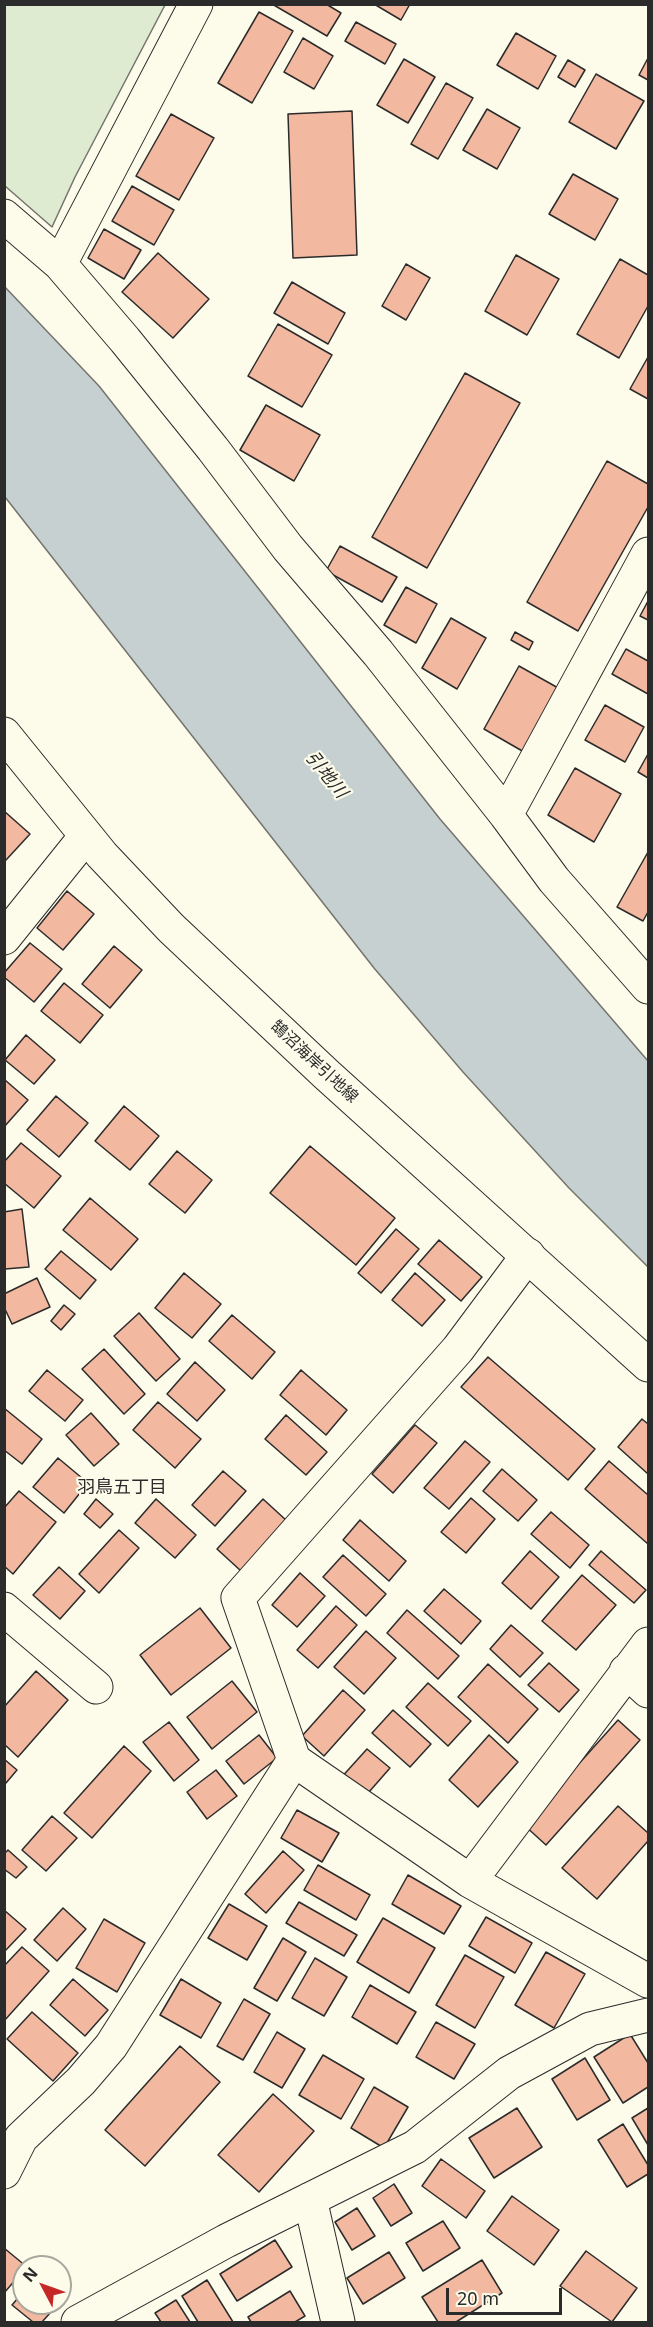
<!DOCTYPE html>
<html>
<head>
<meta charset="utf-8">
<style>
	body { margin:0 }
	#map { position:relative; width:653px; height:2327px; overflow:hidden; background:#fdfbea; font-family:"Noto Sans",sans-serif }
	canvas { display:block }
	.frame { position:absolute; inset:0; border:6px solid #2b2b2b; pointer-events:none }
	.north { position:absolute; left:12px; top:2255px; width:60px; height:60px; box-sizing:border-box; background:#fdfbea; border:2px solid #a9a89e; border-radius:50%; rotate:311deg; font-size:16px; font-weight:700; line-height:24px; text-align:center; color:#2b2b2b }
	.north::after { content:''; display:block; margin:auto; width:21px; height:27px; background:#c62828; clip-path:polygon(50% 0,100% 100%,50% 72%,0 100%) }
	.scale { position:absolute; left:446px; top:2288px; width:116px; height:27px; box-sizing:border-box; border:3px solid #2b2b2b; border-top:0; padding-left:8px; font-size:18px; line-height:21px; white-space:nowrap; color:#2b2b2b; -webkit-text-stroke:4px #fdfbea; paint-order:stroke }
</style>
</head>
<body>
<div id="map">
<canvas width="653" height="2327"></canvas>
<div class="frame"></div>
<div class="north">N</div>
<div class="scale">20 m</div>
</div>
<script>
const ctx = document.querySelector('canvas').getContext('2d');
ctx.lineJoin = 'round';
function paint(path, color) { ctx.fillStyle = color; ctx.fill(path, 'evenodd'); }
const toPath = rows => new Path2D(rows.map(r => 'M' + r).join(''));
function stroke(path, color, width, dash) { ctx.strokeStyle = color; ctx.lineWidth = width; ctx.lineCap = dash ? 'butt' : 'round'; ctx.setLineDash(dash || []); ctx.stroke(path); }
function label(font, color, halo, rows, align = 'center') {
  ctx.font = font + ' "Noto Sans","Noto Sans JP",sans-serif'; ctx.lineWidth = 4.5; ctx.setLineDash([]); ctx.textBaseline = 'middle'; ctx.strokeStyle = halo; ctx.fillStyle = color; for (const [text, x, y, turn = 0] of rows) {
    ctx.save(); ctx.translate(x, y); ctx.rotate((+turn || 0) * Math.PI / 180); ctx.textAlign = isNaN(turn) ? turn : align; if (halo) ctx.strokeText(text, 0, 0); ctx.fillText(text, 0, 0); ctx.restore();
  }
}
const green = toPath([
	[5,4,165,5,75,177,52,227,5,186,5,4]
]);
paint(green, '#deebd1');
stroke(green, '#74746e', 1.5);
const water = toPath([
	[4,286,99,386,440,819,648,1061,648,1267,569,1188,463,1072,374,968,5,497,4,286]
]);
paint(water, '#c7d0d0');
stroke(water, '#74746e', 1.5);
const building = toPath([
	[272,4,326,4,341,13,327,36,272,4],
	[374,4,410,4,401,20,374,4],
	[259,12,293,31,252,103,218,83,259,12],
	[356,22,396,44,385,64,345,41,356,22],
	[516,33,556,56,538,89,497,65,516,33],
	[303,38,333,56,314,89,284,72,303,38],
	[648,58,648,80,639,75,648,58],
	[404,59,435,77,408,123,377,105,404,59],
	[568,60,585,70,575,87,558,77,568,60],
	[596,74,644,101,616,149,569,122,596,74],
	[446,83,473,98,438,159,411,144,446,83],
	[487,109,520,128,497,169,463,150,487,109],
	[352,111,357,255,293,258,288,114,352,111],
	[171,114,214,138,179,200,136,176,171,114],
	[573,174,618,199,595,240,549,214,573,174],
	[132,186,174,210,154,245,112,221,132,186],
	[104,229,141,250,124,279,88,258,104,229],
	[158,253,209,299,173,338,122,292,158,253],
	[516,255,559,279,527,335,485,311,516,255],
	[620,259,648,275,648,306,619,358,577,334,620,259],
	[406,264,430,278,406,320,382,306,406,264],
	[292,282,345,313,328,344,274,313,292,282],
	[278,324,332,355,302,407,248,376,278,324],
	[648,357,648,399,630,389,648,357],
	[465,373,520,403,427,568,372,537,465,373],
	[266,405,320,435,294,481,240,450,266,405],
	[607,461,648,484,648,507,578,631,527,602,607,461],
	[340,546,397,577,382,602,326,571,340,546],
	[406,587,437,604,416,643,384,625,406,587],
	[648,601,648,620,640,616,648,601],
	[451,618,486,638,457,689,422,668,451,618],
	[515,632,533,642,529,650,511,640,515,632],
	[626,649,648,661,648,694,612,674,626,649],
	[519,666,560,689,524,752,484,729,519,666],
	[605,705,644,727,625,762,585,740,605,705],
	[648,754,648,778,638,772,648,754],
	[575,768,621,794,594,842,548,815,575,768],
	[4,811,30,834,6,860,4,859,4,811],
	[648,852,648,912,643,921,617,907,648,852],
	[67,891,94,914,63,950,37,928,67,891],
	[30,943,62,969,34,1002,4,977,4,973,30,943],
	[114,946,142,970,110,1008,82,984,114,946],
	[64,983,103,1015,80,1043,41,1011,64,983],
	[26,1035,55,1060,34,1084,5,1060,26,1035],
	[5,1080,28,1100,4,1127,4,1080,5,1080],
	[56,1096,88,1123,59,1157,27,1130,56,1096],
	[124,1106,159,1136,130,1170,95,1141,124,1106],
	[21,1143,61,1176,34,1208,4,1183,4,1162,21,1143],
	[310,1146,395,1218,356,1265,270,1193,310,1146],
	[177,1151,212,1180,185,1213,149,1184,177,1151],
	[90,1198,138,1239,111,1270,63,1230,90,1198],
	[22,1209,29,1267,5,1269,4,1212,22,1209],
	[396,1229,419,1249,381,1293,358,1273,396,1229],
	[439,1240,482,1277,461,1301,418,1264,439,1240],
	[61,1251,96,1280,80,1299,45,1269,61,1251],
	[184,1273,221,1304,192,1338,155,1308,184,1273],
	[415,1273,445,1300,422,1326,392,1300,415,1273],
	[37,1278,50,1307,12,1324,4,1307,4,1294,37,1278],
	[64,1305,75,1314,61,1330,51,1321,64,1305],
	[139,1313,180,1359,156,1381,114,1336,139,1313],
	[232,1315,275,1352,252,1379,209,1341,232,1315],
	[104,1349,145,1394,124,1414,82,1369,104,1349],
	[488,1357,595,1449,568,1480,461,1387,488,1357],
	[195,1362,225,1390,197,1421,167,1394,195,1362],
	[47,1370,83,1400,65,1421,29,1391,47,1370],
	[301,1370,347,1410,326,1435,280,1395,301,1370],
	[158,1402,201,1439,175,1468,133,1430,158,1402],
	[4,1408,42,1439,22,1464,4,1450,4,1408],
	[91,1413,119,1444,94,1466,66,1435,91,1413],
	[286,1415,327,1452,306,1475,265,1439,286,1415],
	[642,1419,648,1424,648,1474,618,1447,642,1419],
	[415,1425,437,1443,393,1493,372,1474,415,1425],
	[465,1441,490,1462,449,1509,424,1488,465,1441],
	[58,1458,88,1483,64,1513,33,1487,58,1458],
	[609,1461,648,1495,648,1544,585,1489,609,1461],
	[502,1469,537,1500,518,1521,483,1491,502,1469],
	[223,1471,246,1491,215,1526,192,1505,223,1471],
	[19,1491,56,1522,13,1574,4,1566,4,1508,19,1491],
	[471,1498,495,1519,466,1553,441,1532,471,1498],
	[96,1499,113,1514,100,1528,84,1514,96,1499],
	[156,1499,196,1535,175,1558,135,1523,156,1499],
	[263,1499,287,1521,241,1571,217,1549,263,1499],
	[551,1512,589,1545,570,1568,531,1534,551,1512],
	[360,1520,406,1561,389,1581,343,1540,360,1520],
	[119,1530,139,1548,99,1593,79,1574,119,1530],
	[530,1551,559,1577,531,1609,502,1583,530,1551],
	[601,1551,646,1590,634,1603,589,1565,601,1551],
	[343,1555,386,1594,366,1616,323,1577,343,1555],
	[59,1567,85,1591,60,1619,33,1595,59,1567],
	[300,1573,325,1596,297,1627,272,1605,300,1573],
	[582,1575,616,1605,576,1650,542,1621,582,1575],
	[444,1589,481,1621,461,1644,424,1611,444,1589],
	[336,1606,357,1625,318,1668,297,1650,336,1606],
	[200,1608,231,1648,171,1695,140,1655,200,1608],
	[407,1610,459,1656,438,1679,387,1633,407,1610],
	[511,1625,543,1653,520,1677,490,1649,511,1625],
	[366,1631,396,1658,364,1694,334,1667,366,1631],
	[549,1663,579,1690,559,1712,528,1685,549,1663],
	[488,1664,538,1709,508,1743,458,1697,488,1664],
	[36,1671,68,1700,18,1757,4,1744,4,1707,36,1671],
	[232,1681,257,1712,212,1749,187,1717,232,1681],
	[428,1683,471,1721,448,1746,406,1707,428,1683],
	[343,1690,365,1710,324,1756,302,1736,343,1690],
	[393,1710,431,1744,410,1767,372,1733,393,1710],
	[618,1720,640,1740,546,1845,524,1825,618,1720],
	[169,1722,199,1760,174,1781,143,1742,169,1722],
	[259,1735,277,1758,244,1784,226,1761,259,1735],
	[489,1735,518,1762,478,1807,449,1780,489,1735],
	[124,1746,151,1771,92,1838,64,1813,124,1746],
	[367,1749,390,1768,362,1800,339,1780,367,1749],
	[4,1759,17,1770,6,1783,4,1781,4,1759],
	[216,1770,237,1796,207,1819,187,1792,216,1770],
	[618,1806,648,1833,648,1841,597,1899,562,1868,618,1806],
	[297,1810,339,1833,322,1862,281,1838,297,1810],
	[52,1816,77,1838,46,1871,22,1850,52,1816],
	[8,1850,27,1867,16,1878,4,1869,4,1854,8,1850],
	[283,1851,304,1870,266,1913,245,1894,283,1851],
	[318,1865,370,1895,356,1920,304,1890,318,1865],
	[408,1875,461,1906,444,1934,392,1904,408,1875],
	[299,1902,357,1935,344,1956,286,1923,299,1902],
	[229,1904,267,1926,247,1960,208,1938,229,1904],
	[63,1908,86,1929,57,1961,34,1940,63,1908],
	[4,1910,26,1929,4,1952,4,1910],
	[486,1917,532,1943,515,1973,469,1946,486,1917],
	[383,1918,435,1948,409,1993,357,1962,383,1918],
	[104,1919,145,1943,117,1992,76,1968,104,1919],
	[283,1938,306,1952,277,2001,254,1988,283,1938],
	[22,1947,49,1971,4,2021,4,1966,22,1947],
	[546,1952,585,1974,554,2028,515,2005,546,1952],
	[465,1955,504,1977,475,2028,436,2005,465,1955],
	[315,1958,347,1977,324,2016,292,1998,315,1958],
	[73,1979,108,2010,85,2036,50,2005,73,1979],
	[181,1979,221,2003,201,2038,160,2015,181,1979],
	[370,1985,416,2012,397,2044,352,2017,370,1985],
	[244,1999,270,2014,243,2060,217,2046,244,1999],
	[32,2012,78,2053,53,2081,7,2039,32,2012],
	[436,2022,475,2044,454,2079,416,2057,436,2022],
	[277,2032,305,2049,282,2088,254,2072,277,2032],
	[630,2034,648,2063,648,2087,623,2103,594,2057,630,2034],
	[180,2046,220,2082,145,2166,105,2130,180,2046],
	[323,2055,364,2079,341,2119,299,2095,323,2055],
	[585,2058,610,2100,577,2120,552,2079,585,2058],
	[374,2087,408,2107,384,2148,351,2128,374,2087],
	[273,2094,314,2131,259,2192,218,2155,273,2094],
	[517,2108,542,2147,494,2178,469,2138,517,2108],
	[648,2108,648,2145,632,2118,648,2108],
	[623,2124,648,2165,648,2174,627,2187,598,2140,623,2124],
	[441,2159,485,2191,466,2218,422,2186,441,2159],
	[394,2184,412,2213,391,2226,373,2198,394,2184],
	[512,2196,559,2230,534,2265,487,2231,512,2196],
	[357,2208,375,2236,352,2250,335,2222,357,2208],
	[443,2221,460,2248,423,2271,406,2243,443,2221],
	[275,2240,292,2267,237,2301,220,2274,275,2240],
	[4,2248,27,2267,24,2267,24,2270,4,2293,4,2248],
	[586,2251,637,2288,612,2322,560,2286,586,2251],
	[389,2252,405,2278,363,2304,347,2278,389,2252],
	[482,2260,502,2293,456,2322,438,2322,422,2297,482,2260],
	[207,2280,233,2322,198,2322,182,2296,207,2280],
	[60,2283,69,2291,60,2301,60,2283],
	[24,2291,24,2303,59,2303,42,2322,33,2322,12,2305,24,2291],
	[290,2291,305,2316,295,2322,251,2322,248,2317,290,2291],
	[176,2300,190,2322,161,2322,155,2313,176,2300]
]);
paint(building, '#f2b8a0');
stroke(building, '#2b2b2b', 1.5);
const street = toPath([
	[4,216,60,264,125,340,213,449,288,548,378,653,506,815,554,880,648,987],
	[60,264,196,4],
	[506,815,648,554],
	[4,938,86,836],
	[4,1609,96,1687],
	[626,1671,648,1691],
	[294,1760,470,1881,648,1981],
	[470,1881,648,1644],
	[4,2172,21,2138,81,2081,111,2046,294,1760,238,1598,458,1349,528,1255],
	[310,2199,338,2322],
	[78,2322,226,2241,415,2147,509,2073,590,2029,648,2015]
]);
const secondary = toPath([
	[4,734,102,855,171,928,326,1074,648,1365]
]);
stroke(street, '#2b2b2b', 35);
stroke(secondary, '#2b2b2b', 35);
stroke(street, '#fdfbea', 33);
stroke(secondary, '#fdfbea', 33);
label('16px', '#2b2b2b', '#fdfbea', [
	["鵠沼海岸引地線",314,1062,43]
]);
label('italic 18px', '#2b2b2b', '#fdfbea', [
	["引地川",326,775,51]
]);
label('18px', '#2b2b2b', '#fdfbea', [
	["羽鳥五丁目",122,1488]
]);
</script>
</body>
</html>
